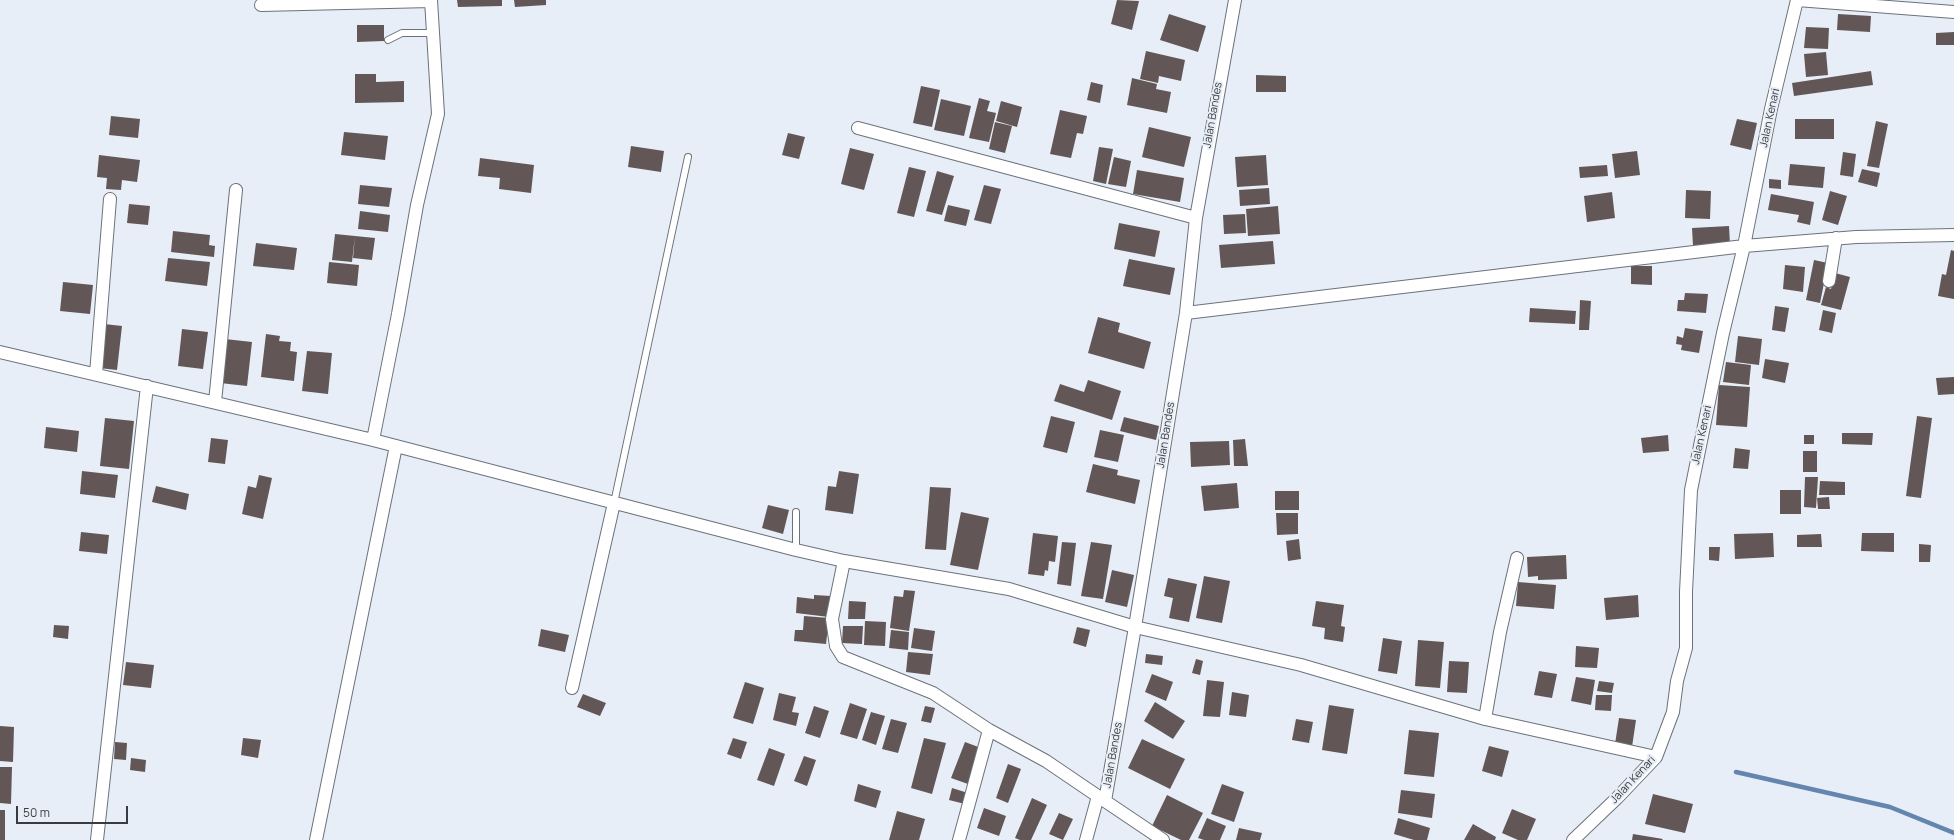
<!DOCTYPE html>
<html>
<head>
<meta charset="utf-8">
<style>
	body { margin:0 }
	#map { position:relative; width:1954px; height:840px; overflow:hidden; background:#e8eef7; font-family:Manrope,sans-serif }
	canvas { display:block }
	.scale { position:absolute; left:16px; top:806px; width:112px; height:18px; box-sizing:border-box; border:2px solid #393c3f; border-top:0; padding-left:5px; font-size:12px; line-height:14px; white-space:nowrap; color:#393c3f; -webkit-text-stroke:3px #e8eef7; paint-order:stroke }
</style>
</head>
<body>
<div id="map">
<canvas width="1954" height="840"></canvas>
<div class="scale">50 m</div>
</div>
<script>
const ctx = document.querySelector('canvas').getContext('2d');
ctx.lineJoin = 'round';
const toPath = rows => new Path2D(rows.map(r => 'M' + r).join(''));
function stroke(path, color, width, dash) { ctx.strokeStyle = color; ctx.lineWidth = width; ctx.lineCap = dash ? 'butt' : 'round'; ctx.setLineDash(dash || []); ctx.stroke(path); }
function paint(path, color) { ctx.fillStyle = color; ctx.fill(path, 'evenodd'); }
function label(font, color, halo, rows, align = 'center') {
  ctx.font = font + ' Manrope,sans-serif'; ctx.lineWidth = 4; ctx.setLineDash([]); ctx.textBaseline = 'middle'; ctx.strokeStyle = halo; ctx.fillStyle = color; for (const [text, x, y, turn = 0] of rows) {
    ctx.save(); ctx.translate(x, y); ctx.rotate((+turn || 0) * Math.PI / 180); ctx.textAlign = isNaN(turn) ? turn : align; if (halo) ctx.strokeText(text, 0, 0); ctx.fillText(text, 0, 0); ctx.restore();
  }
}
stroke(toPath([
	[1736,772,1890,807,1954,833]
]), '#6486ae', 4.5);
paint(toPath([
	[457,0,502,0,502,6,458,7],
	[514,0,546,0,546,5,515,7],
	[1117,0,1139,1,1132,30,1111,24],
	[1169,14,1206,26,1198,52,1160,40],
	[1838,14,1871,16,1870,32,1837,30],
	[357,25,384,25,384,41,357,42],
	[1806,27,1829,28,1828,49,1804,48],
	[1954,32,1954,45,1936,45,1936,33],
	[1146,51,1185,60,1181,81,1159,76,1158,83,1140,79],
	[1826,52,1828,75,1806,77,1804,54],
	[1871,71,1873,85,1794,96,1792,83],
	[355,74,376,74,376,82,404,81,404,102,355,103],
	[1256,75,1286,76,1286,92,1256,92],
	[1132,78,1157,84,1156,89,1171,92,1167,113,1127,105],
	[1091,82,1103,85,1100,103,1087,100],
	[921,86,940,90,932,127,913,123],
	[979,98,990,101,987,111,996,113,989,142,969,138],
	[941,99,971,106,964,136,934,130],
	[1001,101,1022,107,1017,127,996,121],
	[1060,110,1087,116,1083,134,1077,133,1071,158,1050,154],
	[111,116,140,119,138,138,109,135],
	[1737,119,1757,123,1751,150,1730,145],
	[1795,119,1834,119,1834,139,1795,139],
	[1876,121,1888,124,1879,168,1867,166],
	[995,122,1012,126,1005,153,989,149],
	[1149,127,1191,137,1184,167,1142,157],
	[344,132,388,136,385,160,341,155],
	[788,133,805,137,799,159,782,155],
	[631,146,664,151,661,172,628,167],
	[1099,147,1113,149,1106,184,1093,181],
	[850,148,874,154,864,190,841,184],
	[1637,151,1640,175,1615,178,1612,154],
	[1843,152,1856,154,1853,177,1840,175],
	[99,155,140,160,137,182,122,180,121,190,106,189,107,178,97,177],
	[1266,155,1268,185,1237,187,1235,157],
	[1114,157,1131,161,1126,187,1108,184],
	[480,158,534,165,531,193,499,189,500,178,478,176],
	[1790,164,1825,167,1823,188,1788,185],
	[1607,165,1608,176,1580,178,1579,167],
	[909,167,926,171,914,217,897,213],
	[1862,169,1880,173,1877,187,1858,182],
	[1137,170,1184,178,1180,202,1133,194],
	[937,171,954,176,942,215,926,211],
	[1769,179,1781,180,1781,189,1769,188],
	[360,185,392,188,389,207,358,204],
	[984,185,1001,189,991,224,974,220],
	[1269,188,1270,204,1240,206,1239,190],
	[1686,190,1711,191,1710,219,1685,218],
	[1830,191,1847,196,1838,225,1822,220],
	[1612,192,1615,218,1587,222,1584,196],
	[1771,194,1814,202,1810,225,1797,222,1799,215,1768,210],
	[129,204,150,206,148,225,127,223],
	[948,205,970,210,966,226,944,221],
	[1278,206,1280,234,1248,236,1246,209],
	[360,211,390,215,388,232,358,229],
	[1245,214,1246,233,1224,234,1223,215],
	[1119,223,1160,231,1155,257,1114,249],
	[1729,226,1730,245,1693,246,1692,228],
	[173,231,210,235,209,245,215,246,214,257,171,252],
	[335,234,355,236,352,262,332,260],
	[355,236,375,238,372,260,353,258],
	[1273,241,1275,264,1221,268,1219,245],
	[256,243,297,248,294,270,253,266],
	[1951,250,1954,251,1954,299,1938,296,1942,274,1946,275],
	[168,258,210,262,207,286,165,281],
	[1129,259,1175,268,1170,295,1123,286],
	[1814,260,1828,263,1820,303,1806,300],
	[329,262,359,265,357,286,327,283],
	[1785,265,1805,267,1803,292,1783,289],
	[1631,266,1652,266,1652,285,1631,284],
	[1835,273,1850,277,1841,310,1821,305,1826,287,1831,289],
	[63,282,93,285,90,314,60,311],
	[1685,293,1708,294,1706,313,1677,311,1678,300,1684,300],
	[1580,300,1591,301,1589,330,1579,330],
	[1775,306,1789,308,1785,332,1772,330],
	[1530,308,1576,311,1575,324,1529,322],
	[1823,310,1836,313,1832,333,1819,330],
	[1098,317,1120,323,1118,332,1151,342,1144,369,1088,353],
	[104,324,122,326,117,370,99,368],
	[1685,328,1703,331,1699,353,1681,350,1682,345,1676,344,1677,336,1683,338],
	[182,329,208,332,203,369,178,366],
	[266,334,280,336,279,341,291,342,290,351,297,352,294,381,261,377],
	[1738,336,1762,339,1759,365,1735,362],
	[225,339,252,342,247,386,220,383],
	[307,351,332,353,328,394,302,391],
	[1765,359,1789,363,1785,383,1762,378],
	[1726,362,1751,365,1749,385,1723,382],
	[1954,377,1954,394,1938,395,1936,378],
	[1088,380,1121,391,1112,420,1054,401,1060,384,1084,392],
	[1719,385,1750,387,1747,427,1716,425],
	[1051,416,1075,422,1067,453,1043,447],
	[1917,416,1932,418,1921,498,1906,496],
	[1124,417,1159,426,1156,440,1120,431],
	[105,418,134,421,129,469,100,466],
	[46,427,79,431,77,452,44,448],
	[1100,430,1124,435,1118,462,1094,457],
	[1842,433,1873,433,1872,445,1842,444],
	[1668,435,1669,451,1643,453,1641,438],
	[1804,435,1814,435,1814,444,1804,444],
	[211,438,228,440,225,464,208,462],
	[1245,439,1248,466,1234,466,1233,440],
	[1229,441,1230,465,1191,467,1190,442],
	[1735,448,1750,450,1748,469,1733,468],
	[1803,451,1817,451,1817,472,1803,472],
	[1093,464,1118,470,1117,475,1140,480,1135,504,1086,492],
	[82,471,118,475,115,498,80,494],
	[839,471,859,474,853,514,825,510,828,486,836,487],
	[259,475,272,478,263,519,242,514,248,486,256,488],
	[1805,477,1818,477,1816,508,1804,507],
	[1820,481,1845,482,1845,495,1819,495],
	[1237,483,1239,508,1204,511,1201,486],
	[156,486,189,494,186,510,152,502],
	[930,487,951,488,946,550,925,549],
	[1780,490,1801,490,1801,514,1780,514],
	[1275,491,1299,491,1299,510,1275,510],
	[1829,497,1830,509,1818,509,1817,498],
	[768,505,789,510,783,534,762,528],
	[961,512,989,518,978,570,950,565],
	[1276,513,1298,513,1298,534,1277,535],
	[81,532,109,535,107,554,79,551],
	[1033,533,1058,536,1055,562,1049,561,1048,571,1045,570,1044,576,1028,574],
	[1773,533,1774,557,1735,559,1734,534],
	[1862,533,1894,533,1894,552,1861,551],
	[1821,534,1822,547,1797,547,1797,535],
	[1299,539,1301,559,1288,561,1286,541],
	[1062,542,1076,543,1071,586,1057,584],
	[1091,542,1112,545,1103,599,1081,596],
	[1919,544,1931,545,1930,562,1919,562],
	[1709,547,1720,547,1719,561,1709,560],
	[1566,555,1567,579,1538,580,1538,576,1528,577,1527,557],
	[1112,570,1134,575,1127,607,1105,602],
	[1204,576,1230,581,1222,623,1196,618],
	[1168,578,1197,584,1189,622,1169,618,1173,598,1164,596],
	[1518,582,1556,585,1554,609,1516,606],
	[904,590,915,591,909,631,890,628,894,596,903,597],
	[814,595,831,596,829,617,796,613,797,597,814,599],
	[1638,595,1639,617,1606,620,1604,598],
	[849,601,866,602,865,619,848,619],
	[1316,601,1344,605,1341,626,1345,627,1343,642,1324,639,1325,628,1312,626],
	[804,616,829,618,826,644,794,641,795,630,803,630],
	[865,621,886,622,885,646,864,645],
	[54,625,69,626,68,639,53,637],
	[843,626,863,626,862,644,842,643],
	[1077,627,1090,630,1086,647,1073,643],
	[914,628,935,631,932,651,911,648],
	[541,629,569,635,565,652,538,646],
	[891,630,909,632,908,650,889,648],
	[1383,638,1402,641,1397,674,1378,671],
	[1418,640,1444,642,1440,688,1415,686],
	[1576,646,1599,648,1597,668,1575,667],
	[908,652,933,654,930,675,906,672],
	[1146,654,1163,656,1162,665,1145,663],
	[1196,659,1203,661,1200,675,1192,673],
	[1449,661,1469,662,1467,693,1447,692],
	[126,662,154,665,151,688,123,685],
	[1539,671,1557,674,1552,698,1534,695],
	[1152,674,1173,682,1166,701,1145,692],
	[1576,677,1595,680,1591,705,1571,701],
	[1207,680,1224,682,1220,717,1203,716],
	[1599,681,1614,683,1612,693,1597,691],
	[745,682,764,688,753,724,733,718],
	[1232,692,1249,695,1246,717,1229,715],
	[779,693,796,697,792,712,799,713,796,726,773,720],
	[583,694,606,703,600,716,577,707],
	[1596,695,1612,695,1611,711,1595,710],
	[1155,702,1185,721,1173,739,1144,721],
	[850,703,867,709,857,739,840,734],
	[1329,705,1354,709,1347,754,1322,750],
	[814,706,829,711,820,738,805,733],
	[925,706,935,708,931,723,921,721],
	[871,712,885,716,876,745,862,740],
	[1619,718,1636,720,1632,747,1615,744],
	[891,719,907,723,898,753,882,749],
	[1296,719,1313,722,1309,743,1292,740],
	[0,726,14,727,13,762,0,761],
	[1409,730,1439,733,1434,777,1404,774],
	[243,738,261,740,258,758,241,755],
	[733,738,747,742,741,759,727,754],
	[924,738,946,743,932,794,911,788],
	[1142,739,1185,759,1170,789,1128,768],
	[115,742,127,743,126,760,114,759],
	[965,742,981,748,968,784,951,778],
	[1489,746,1509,751,1502,777,1482,771],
	[769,748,785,754,774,786,757,780],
	[804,756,816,760,807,786,794,781],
	[131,758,146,760,145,772,130,770],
	[1008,764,1021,769,1008,803,996,798],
	[0,767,12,767,11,804,0,803],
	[858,784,881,791,876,808,854,801],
	[1222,784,1244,792,1234,822,1211,814],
	[952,788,968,793,965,804,949,800],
	[1401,790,1435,794,1432,818,1398,813],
	[1653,794,1693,804,1685,833,1645,824],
	[1167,795,1203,813,1189,840,1181,840,1152,826],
	[1032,798,1047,805,1031,840,1020,840,1015,838],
	[984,808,1006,816,999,836,977,828],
	[1512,809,1536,819,1527,840,1518,840,1502,833],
	[0,810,5,810,5,840,0,840],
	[897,811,925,819,919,840,889,840],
	[1059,813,1073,819,1063,840,1049,834],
	[1207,818,1226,826,1220,840,1204,840,1198,838],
	[1398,818,1430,828,1427,840,1414,840,1394,834],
	[1473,824,1496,837,1495,840,1464,840],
	[1239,828,1262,833,1260,840,1236,840],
	[1633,834,1663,839,1662,840,1632,840]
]), '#625756');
const lane = toPath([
	[388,40,402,33,432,33],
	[614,503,688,157],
	[796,550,796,512]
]);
const street = toPath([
	[1797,0,1954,12],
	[261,5,431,1],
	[858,128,1196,218],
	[1829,281,1836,238],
	[1186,313,1744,246,1856,237,1954,235],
	[0,352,373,440,796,550,844,561,1009,589,1135,627,1301,665,1485,719,1656,757],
	[96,374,110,199],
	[215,402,236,190],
	[373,440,398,314,417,205,438,114,431,0],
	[844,561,832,619,836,646,843,657,933,693,989,730,1046,761,1105,801],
	[572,688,614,503],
	[1485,719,1500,632,1517,558],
	[97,840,147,386],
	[316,840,396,446],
	[959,840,989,730],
	[1086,840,1098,796],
	[1163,840,1105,801,1135,627,1186,313,1196,218,1235,0],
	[1573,840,1617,798,1656,757,1673,712,1677,681,1686,648,1686,592,1691,490,1723,333,1744,246,1771,109,1797,0]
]);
stroke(lane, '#6c727a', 8);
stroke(street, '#6c727a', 14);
stroke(lane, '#fff', 6);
stroke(street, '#fff', 12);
label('11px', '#393c3f', '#e8eef7', [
	["Jalan Bandes",1213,115,-80],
	["Jalan Kenari",1770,118,-78],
	["Jalan Bandes",1166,435,-81],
	["Jalan Kenari",1702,435,-78],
	["Jalan Bandes",1113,755,-80],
	["Jalan Kenari",1633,780,-47]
]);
</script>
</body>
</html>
